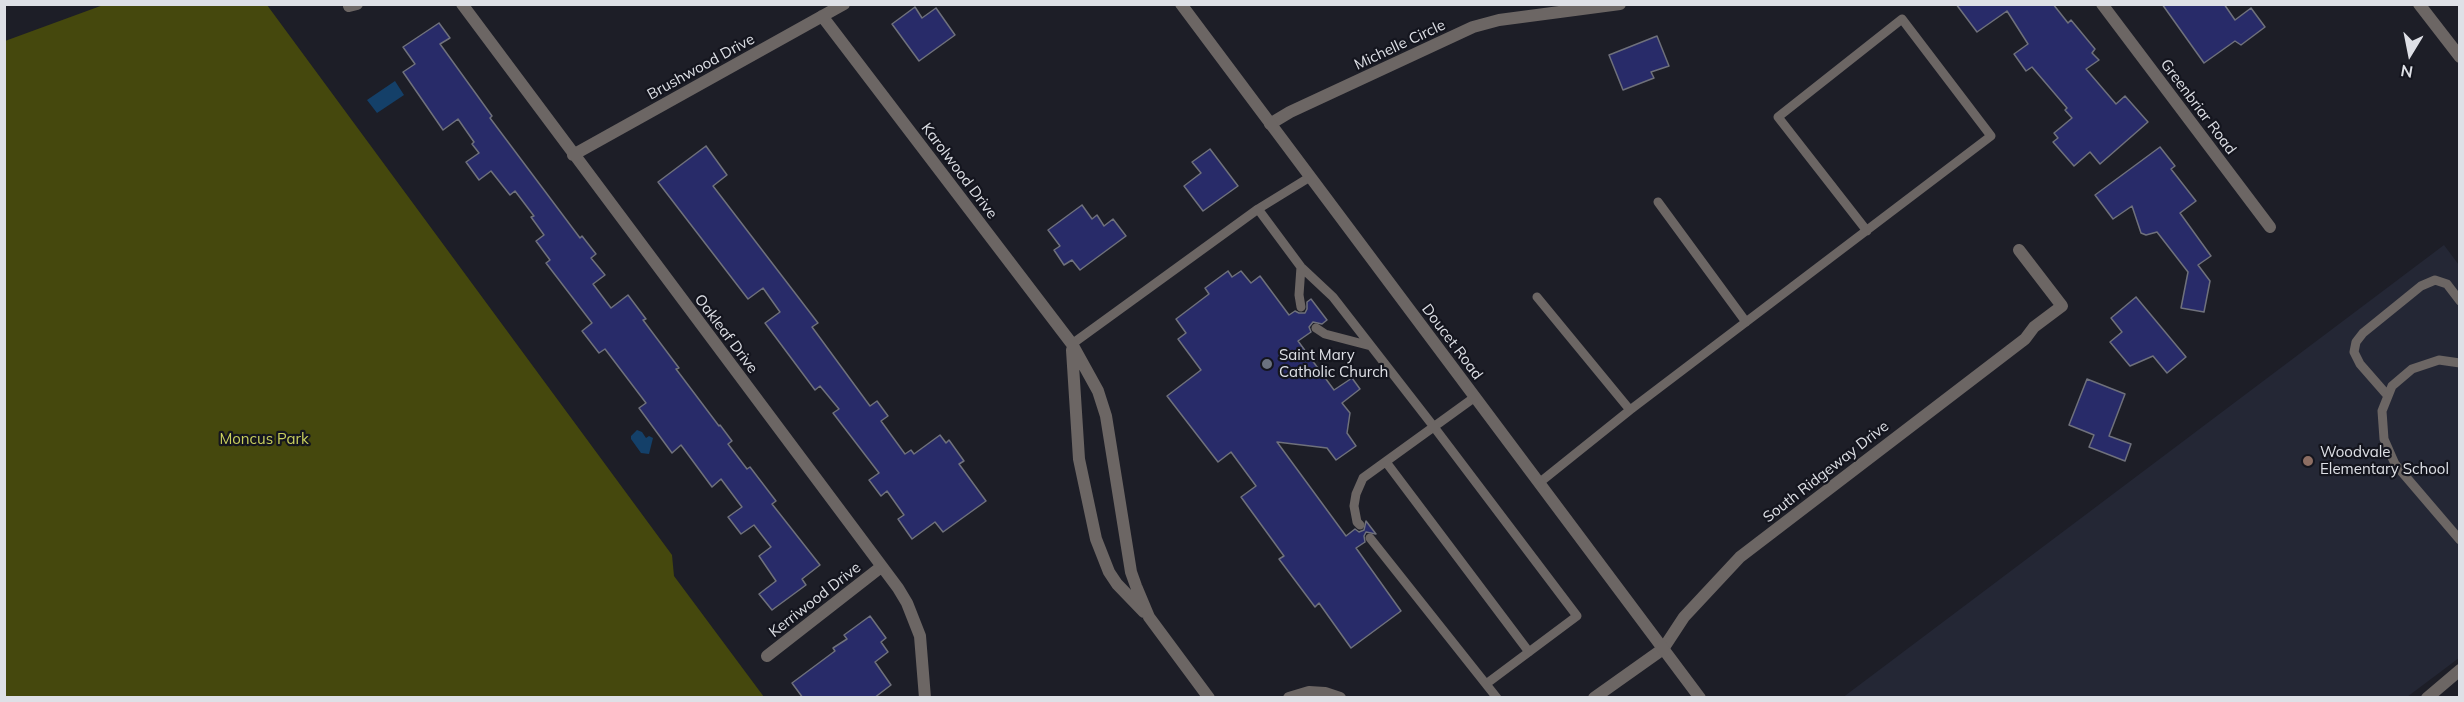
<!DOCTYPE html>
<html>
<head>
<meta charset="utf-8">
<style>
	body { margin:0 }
	#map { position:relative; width:2464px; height:702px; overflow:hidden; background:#1d1e27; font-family:Mulish,sans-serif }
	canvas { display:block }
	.frame { position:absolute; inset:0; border:6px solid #dee0e6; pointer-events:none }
	.north { position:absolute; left:2380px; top:24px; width:60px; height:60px; -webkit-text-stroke:4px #14151e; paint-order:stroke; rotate:190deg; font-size:16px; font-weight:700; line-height:24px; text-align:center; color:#dee0e6 }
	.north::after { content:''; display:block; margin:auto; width:21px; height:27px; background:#dee0e6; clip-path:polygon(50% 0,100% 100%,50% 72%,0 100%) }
</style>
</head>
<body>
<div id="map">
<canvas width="2464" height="702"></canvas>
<div class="frame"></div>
<div class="north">N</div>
</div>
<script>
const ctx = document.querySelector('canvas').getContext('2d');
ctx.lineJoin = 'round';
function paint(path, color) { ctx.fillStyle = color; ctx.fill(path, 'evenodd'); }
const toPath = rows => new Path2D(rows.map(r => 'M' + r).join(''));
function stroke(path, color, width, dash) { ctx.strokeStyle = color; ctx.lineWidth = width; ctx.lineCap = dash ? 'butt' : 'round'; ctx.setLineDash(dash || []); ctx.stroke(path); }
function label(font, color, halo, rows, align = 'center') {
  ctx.font = font + ' Mulish,sans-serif'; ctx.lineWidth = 4.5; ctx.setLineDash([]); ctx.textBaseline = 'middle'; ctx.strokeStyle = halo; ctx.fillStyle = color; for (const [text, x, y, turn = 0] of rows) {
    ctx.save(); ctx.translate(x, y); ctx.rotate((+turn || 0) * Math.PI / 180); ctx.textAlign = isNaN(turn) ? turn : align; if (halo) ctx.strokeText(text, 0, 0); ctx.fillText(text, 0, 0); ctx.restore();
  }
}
paint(toPath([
	[2444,245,2459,265,2459,658,2407,697,1842,698]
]), '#242735');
paint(toPath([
	[106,4,267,5,672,555,674,576,764,697,5,697,5,41]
]), '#45480d');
paint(toPath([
	[395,81,404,95,377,113,367,100],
	[637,430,642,432,646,438,649,436,653,438,649,454,641,453,631,439,631,436]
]), '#144069');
const building = toPath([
	[1956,4,2053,4,2068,23,2071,20,2095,49,2092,53,2099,60,2086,69,2116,104,2125,96,2148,122,2100,164,2090,152,2074,166,2053,142,2058,138,2054,133,2072,118,2065,110,2067,108,2032,67,2026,71,2014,54,2028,44,2007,11,1977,32,1956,4],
	[2162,4,2224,4,2235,20,2251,8,2265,27,2241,45,2235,41,2204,63,2162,4],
	[915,7,922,18,936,8,955,35,919,61,892,24,915,7],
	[439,23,450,38,440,44,492,116,490,118,580,238,582,236,596,254,591,258,605,275,593,284,611,308,628,295,646,319,643,320,679,368,676,369,719,426,720,425,732,441,728,444,747,469,750,467,776,501,772,504,820,565,802,579,806,585,772,610,759,594,776,581,759,556,771,547,754,525,741,534,728,517,742,507,721,479,712,487,681,445,672,453,639,408,646,403,605,349,599,353,582,331,592,323,546,263,550,260,536,241,544,235,531,217,534,216,515,191,510,195,491,171,479,180,466,162,479,153,472,144,474,142,458,119,443,130,403,72,415,64,403,47,439,23],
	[1657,36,1669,66,1651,72,1654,78,1623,90,1609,55,1657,36],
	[706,146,727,175,713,186,818,323,812,327,870,406,877,401,888,416,881,421,905,454,911,450,914,454,940,435,946,443,949,440,964,461,959,464,986,501,943,532,935,522,912,539,898,519,904,515,887,491,881,496,869,480,879,473,833,413,839,409,820,386,815,390,765,323,780,312,763,288,748,299,658,182,706,146],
	[2160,147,2175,166,2171,169,2196,201,2180,213,2211,256,2198,265,2210,281,2204,312,2181,308,2188,272,2157,232,2146,235,2141,233,2132,206,2113,219,2095,195,2160,147],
	[1210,149,1238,186,1203,211,1184,186,1201,173,1192,162,1210,149],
	[1082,205,1092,219,1097,215,1104,226,1113,219,1126,236,1080,270,1072,260,1064,265,1054,250,1060,246,1048,230,1082,205],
	[1228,271,1232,277,1241,271,1251,283,1260,276,1289,315,1295,311,1299,313,1305,313,1307,309,1307,302,1311,299,1327,320,1322,324,1313,322,1309,327,1311,332,1298,341,1334,390,1352,378,1360,389,1342,403,1350,413,1347,433,1356,446,1336,460,1327,448,1277,442,1346,536,1355,529,1359,532,1364,530,1366,521,1376,534,1366,532,1364,536,1365,542,1356,548,1401,611,1351,648,1319,603,1315,607,1279,559,1284,556,1241,497,1256,486,1231,452,1218,462,1167,396,1201,370,1178,339,1186,333,1176,319,1209,294,1205,288,1228,271],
	[2136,297,2186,357,2167,373,2153,356,2130,366,2110,342,2122,332,2111,318,2136,297],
	[2087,379,2125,394,2109,436,2131,444,2125,461,2089,447,2094,435,2069,425,2087,379],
	[870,616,886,638,881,642,888,652,875,662,891,685,874,698,803,698,792,683,835,651,833,648,847,639,844,635,870,616]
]);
paint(building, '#282b69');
stroke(building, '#6f717c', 1.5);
stroke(toPath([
	[1658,202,1746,322],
	[1258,209,1310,177],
	[1301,267,1299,295,1301,307],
	[1537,297,1630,410],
	[1316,328,1325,334,1371,346],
	[1072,344,1258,209,1301,267,1333,297,1434,427,1577,616,1486,684],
	[2460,363,2439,360,2412,369,2392,386,2382,411,2384,439,2395,464,2460,540],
	[2388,396,2360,364,2354,352,2356,342,2363,333,2421,286,2435,280,2447,284,2460,301],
	[1386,462,1529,652],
	[1539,483,1630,410,1991,136,1902,19,1778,117,1867,231],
	[1360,525,1357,522,1354,506,1356,494,1363,478,1475,397],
	[1370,538,1497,698]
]), '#6c6664', 9);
stroke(toPath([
	[462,4,898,588,907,603,920,636,925,698],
	[2102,4,2270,227],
	[349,6,357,4],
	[822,16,1072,344,1098,391,1106,416,1131,572,1136,586,1149,617,1209,698],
	[1270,124,1290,112,1473,27,1499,20,1620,4],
	[573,155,844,4],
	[1072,350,1079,459,1096,539,1109,572,1117,584,1144,612],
	[767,656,881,567],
	[1289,698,1309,692,1325,693,1340,698],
	[1594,698,1663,649,1684,617,1740,557,2025,339,2034,327,2062,306,2019,250],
	[2427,698,2460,670]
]), '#6c6664', 12);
stroke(toPath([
	[1181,4,1700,698],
	[2419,4,2460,57]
]), '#6c6664', 12);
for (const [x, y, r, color] of [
	[1267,364,6,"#6b7280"],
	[2308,461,6,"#8d6e63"]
]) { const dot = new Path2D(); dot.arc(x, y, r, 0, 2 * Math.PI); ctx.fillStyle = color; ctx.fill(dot); stroke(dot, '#14151e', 2); }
label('15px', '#dee0e6', '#14151e', [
	["Michelle Circle",1400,45,-25],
	["Brushwood Drive",701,67,-29],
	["Greenbriar Road",2198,107,53],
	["Karolwood Drive",959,171,53],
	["Oakleaf Drive",726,334,53],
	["Doucet Road",1452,342,53],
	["South Ridgeway Drive",1826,472,-38],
	["Kerriwood Drive",815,600,-38]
]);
label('15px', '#dee0e6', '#14151e', [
	["Saint Mary",1279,355],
	["Catholic Church",1279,372],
	["Woodvale",2320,452],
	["Elementary School",2320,469]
], 'left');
label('15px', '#c9cf5e', '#14151e', [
	["Moncus Park",264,439]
]);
</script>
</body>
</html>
